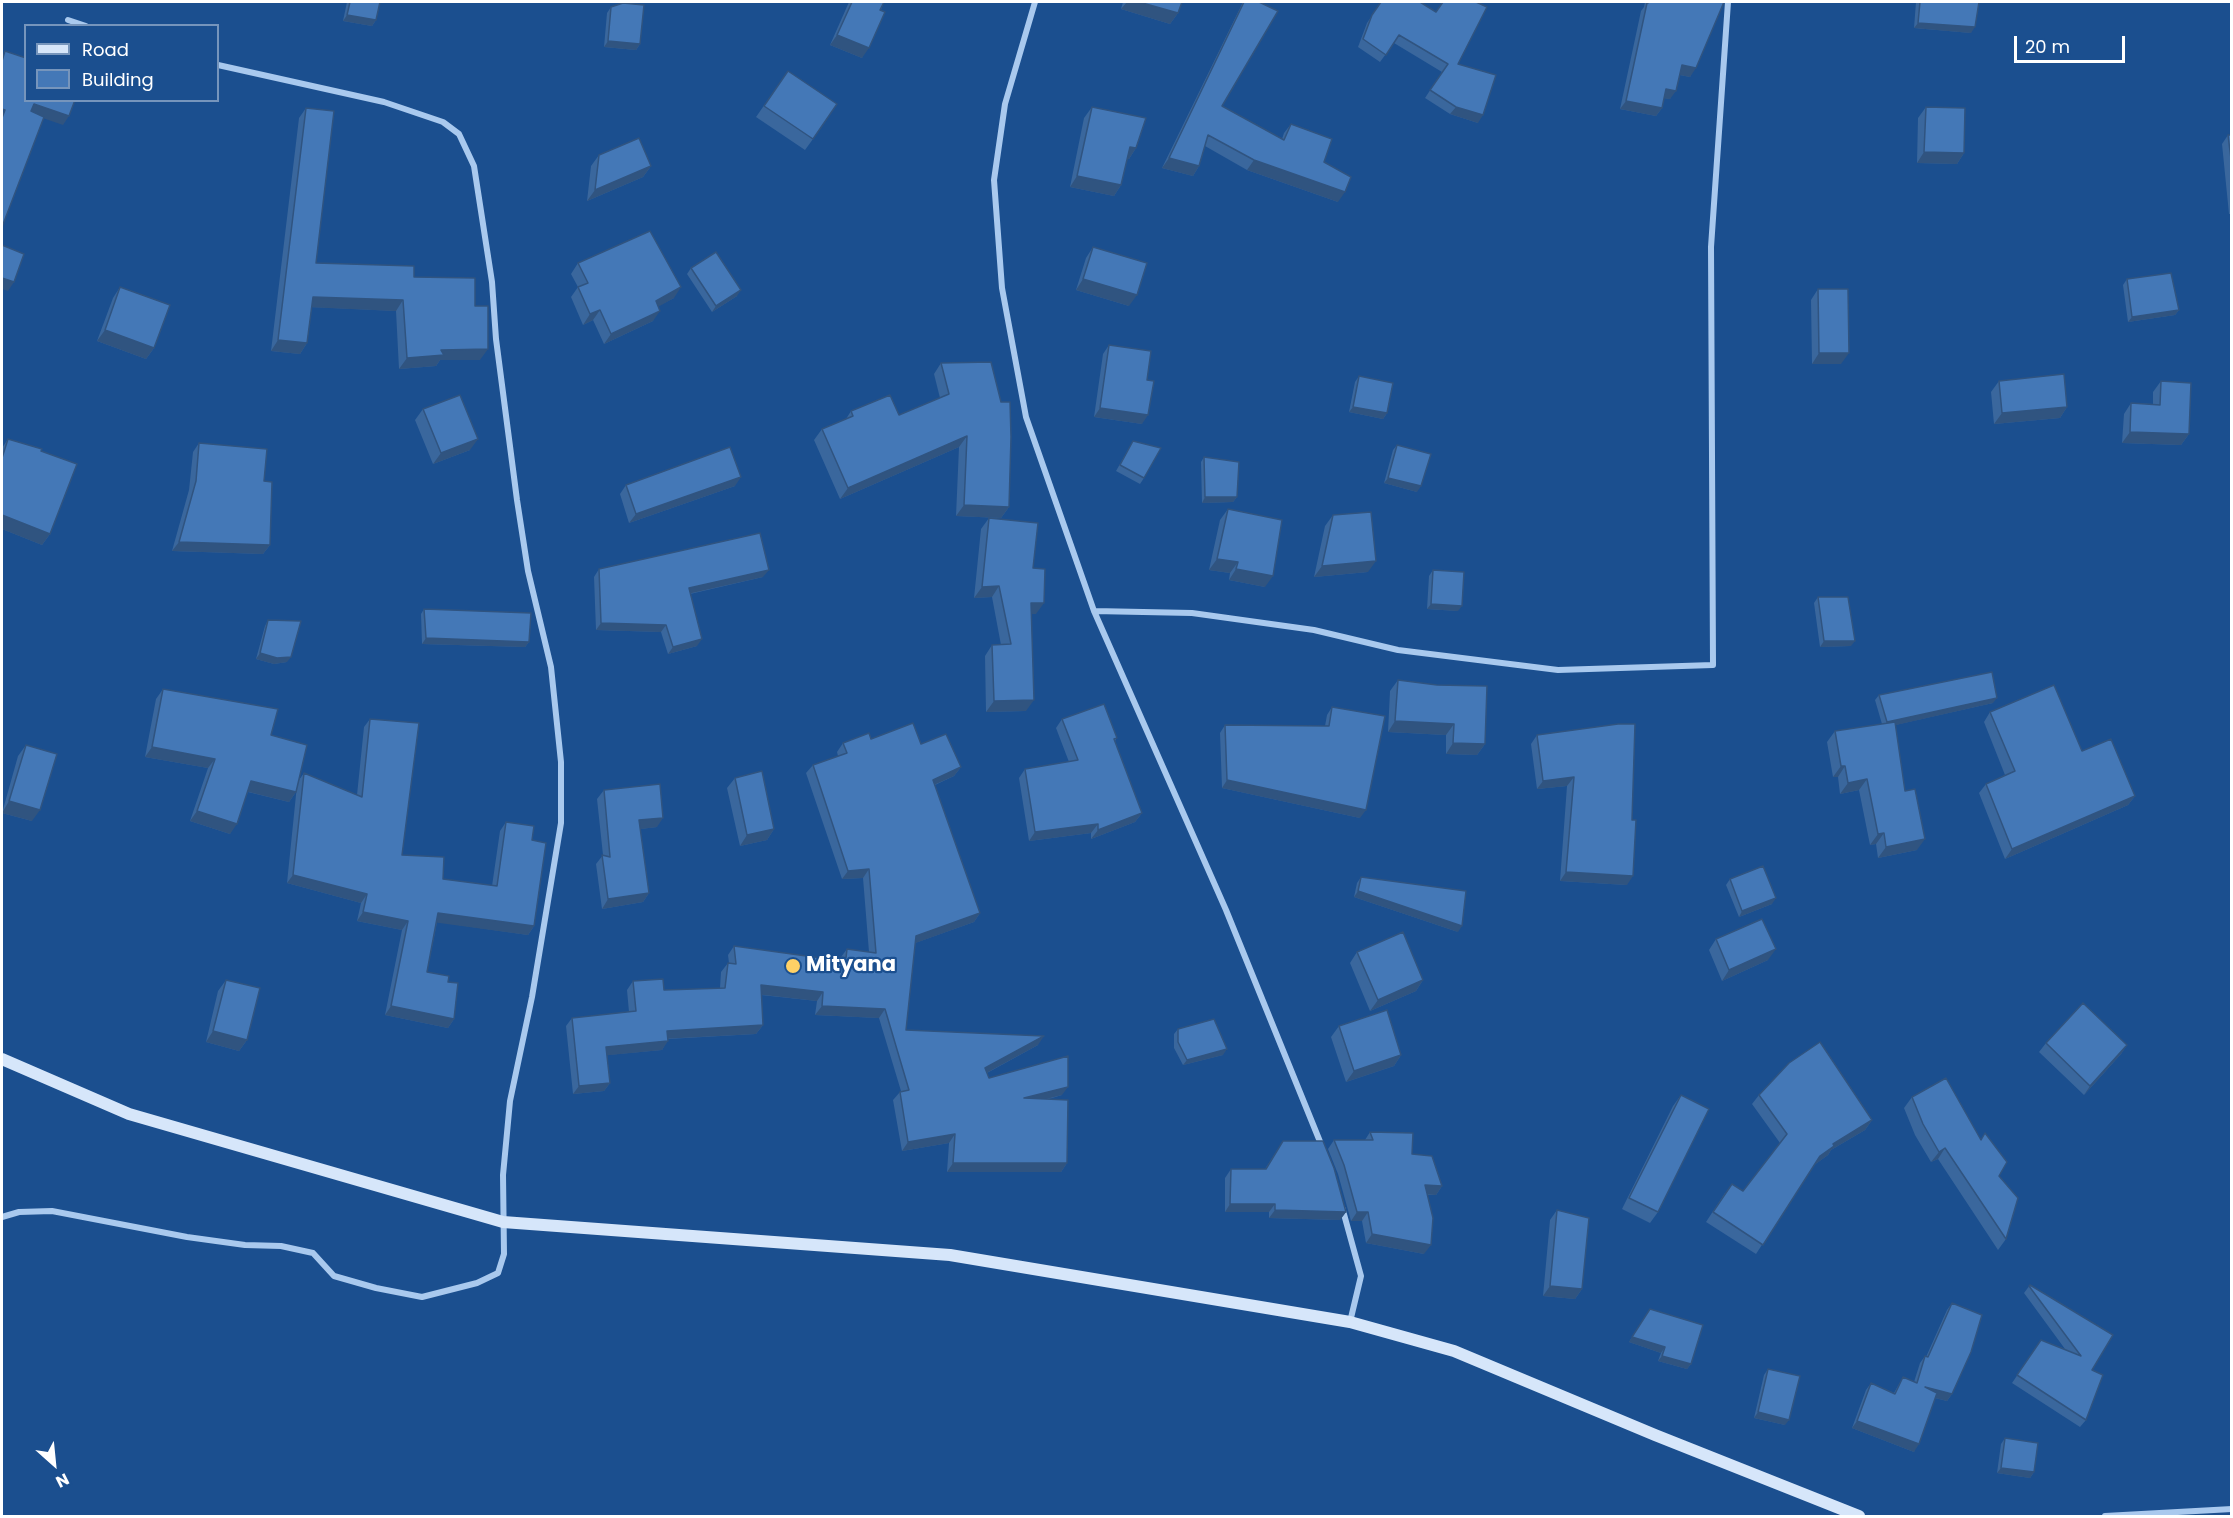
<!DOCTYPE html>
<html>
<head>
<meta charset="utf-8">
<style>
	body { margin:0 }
	#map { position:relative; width:2233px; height:1518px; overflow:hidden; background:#1b4f8f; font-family:Poppins,sans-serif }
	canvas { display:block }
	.frame { position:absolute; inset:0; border:3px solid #fff; pointer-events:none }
	.legend { position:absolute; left:24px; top:24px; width:195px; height:78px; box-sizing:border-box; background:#1b4f8f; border:2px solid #7695bc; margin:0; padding:8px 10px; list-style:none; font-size:18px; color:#fff }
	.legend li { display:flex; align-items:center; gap:12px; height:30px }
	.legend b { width:30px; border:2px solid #7695bc }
	.north { position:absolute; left:24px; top:1434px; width:60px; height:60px; -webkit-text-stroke:4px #1b4f8f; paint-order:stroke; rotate:153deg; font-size:16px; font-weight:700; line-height:24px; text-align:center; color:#fff }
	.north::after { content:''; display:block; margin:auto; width:21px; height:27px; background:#fff; clip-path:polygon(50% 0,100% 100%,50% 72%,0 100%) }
	.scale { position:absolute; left:2014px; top:36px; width:111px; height:27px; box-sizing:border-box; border:3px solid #fff; border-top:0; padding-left:8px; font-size:18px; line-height:21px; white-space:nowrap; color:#fff; -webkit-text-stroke:4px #1b4f8f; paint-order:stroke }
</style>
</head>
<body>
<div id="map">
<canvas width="2233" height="1518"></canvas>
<div class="frame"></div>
<ul class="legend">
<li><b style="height:8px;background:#d6e6fa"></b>Road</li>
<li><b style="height:16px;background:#4478b7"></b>Building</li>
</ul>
<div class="north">N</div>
<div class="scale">20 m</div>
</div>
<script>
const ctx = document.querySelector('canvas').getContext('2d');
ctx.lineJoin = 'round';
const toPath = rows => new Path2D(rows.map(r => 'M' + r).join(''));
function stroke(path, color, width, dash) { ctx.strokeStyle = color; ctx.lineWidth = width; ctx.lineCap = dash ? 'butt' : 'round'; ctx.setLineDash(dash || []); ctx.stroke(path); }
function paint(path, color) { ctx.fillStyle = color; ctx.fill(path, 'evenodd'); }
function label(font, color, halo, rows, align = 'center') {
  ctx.font = font + ' Poppins,sans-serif'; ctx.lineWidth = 4.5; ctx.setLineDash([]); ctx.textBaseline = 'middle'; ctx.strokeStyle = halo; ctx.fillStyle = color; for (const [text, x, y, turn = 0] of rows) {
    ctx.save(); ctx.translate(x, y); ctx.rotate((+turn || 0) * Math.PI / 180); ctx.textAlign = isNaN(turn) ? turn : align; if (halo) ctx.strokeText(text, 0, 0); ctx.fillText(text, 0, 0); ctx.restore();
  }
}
stroke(toPath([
	[1035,2,1005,104,994,180,1002,288,1026,417,1094,611,1226,910,1323,1149],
	[68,20,86,26],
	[1094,611,1192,613,1314,630,1398,650,1558,670,1713,665,1711,247,1728,2],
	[1342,1207,1361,1276,1350,1322],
	[2,1217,19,1212,52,1211,187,1237,245,1245,281,1246,313,1253,334,1276,376,1288,422,1297,477,1283,498,1273,504,1254,503,1175,507,1133,510,1101,532,997,561,823,561,762,551,667,528,571,517,500,496,339,492,282,474,166,459,134,443,122,384,102,218,65],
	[2105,1516,2232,1509]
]), '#a9c9ee', 6);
stroke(toPath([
	[2,1059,129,1114,503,1222,950,1255,1350,1322,1454,1351,1655,1435,1859,1516]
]), '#d6e6fa', 12);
paint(toPath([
	[347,2,380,2,376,20,372,26,343,21],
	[849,2,884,2,862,58,830,45],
	[1123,2,1182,2,1178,13,1170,24,1121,9],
	[1243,2,1259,2,1222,106,1282,139,1284,133,1291,124,1324,162,1338,202,1247,170,1205,146,1199,166,1193,176,1162,168],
	[1381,2,1458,64,1478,123,1450,114,1425,98,1442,72,1394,43,1380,62,1358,47,1367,23],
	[1645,2,1724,2,1690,77,1680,75,1670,99,1664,98,1662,108,1656,116,1620,109,1641,11,1644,7],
	[1916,2,1979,2,1971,33,1914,28],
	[611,7,640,44,636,50,604,47,607,13],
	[788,71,813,139,805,150,756,117],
	[1092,107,1136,148,1129,159,1127,159,1121,185,1114,196,1070,187,1084,118],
	[1926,107,1964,153,1957,164,1917,163,1918,118],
	[306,108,316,263,414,277,475,306,480,360,440,360,436,366,399,369,396,311,311,307,307,343,300,354,271,351,299,118],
	[2228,135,2232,135,2232,214,2229,214,2222,144],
	[599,155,651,166,643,177,587,201,591,166],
	[1093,247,1129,306,1076,290,1086,258],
	[578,263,674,298,658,306,653,321,604,344,593,320,583,325,571,297,578,287,571,274],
	[691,268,737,296,712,312,687,274],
	[2127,279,2179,310,2175,315,2128,322,2123,285],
	[120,287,154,348,146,359,97,341,113,298],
	[1818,289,1841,364,1812,364,1811,300],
	[1109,345,1147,380,1142,424,1094,417,1103,354],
	[941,363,1009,507,1001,518,956,516,959,447,840,499,814,440,822,429,846,419,851,411,899,415,940,398,934,374],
	[1359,376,1387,413,1383,419,1349,412,1355,382],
	[1999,381,2067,407,2060,418,1994,424,1991,392],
	[2161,381,2189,434,2181,445,2122,443,2124,414,2131,403,2153,404,2153,392],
	[423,409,470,450,433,464,415,420],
	[8,439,41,451,50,534,42,545,2,529,2,448],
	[1133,441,1144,478,1140,484,1116,471],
	[199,443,270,545,263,554,172,551,189,490,193,452],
	[1397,445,1417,492,1384,483,1393,450],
	[1204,457,1237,497,1233,502,1202,503,1201,462],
	[626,485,735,486,629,523,620,494],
	[1228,509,1265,587,1229,580,1230,573,1209,570,1220,520],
	[1333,515,1368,572,1314,577,1325,526],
	[989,518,1033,568,1036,614,1031,614,1026,711,986,712,985,656,992,645,1001,645,992,597,974,598,981,529],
	[599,569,763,577,690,594,697,646,668,654,661,632,596,630,594,577],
	[1433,570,1458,611,1427,609,1429,576],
	[1818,597,1851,646,1820,647,1814,603],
	[424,609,529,642,525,647,422,644,421,614],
	[268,620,287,662,274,664,256,659,265,626],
	[1398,680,1485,744,1477,755,1446,754,1446,735,1388,732,1390,691],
	[163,689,271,735,299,780,304,773,357,795,364,727,370,719,402,855,443,879,492,886,500,831,506,822,532,840,534,926,528,935,437,922,427,972,448,982,454,1019,448,1028,385,1015,402,930,357,921,361,903,287,883,297,785,296,792,289,802,248,792,230,834,190,821,208,768,145,757,156,699],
	[1879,695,1993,703,1895,725,1905,791,1917,850,1878,858,1876,844,1870,845,1859,790,1840,794,1838,777,1833,777,1827,742,1835,731,1882,724,1875,700],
	[1332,707,1360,818,1222,788,1220,733,1225,725,1325,726,1327,715],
	[1990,712,2082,751,2135,796,2128,805,2005,859,1979,793,1986,784,2005,775,1984,722],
	[1062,719,1117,738,1115,741,1142,813,1135,822,1091,839,1091,833,1029,841,1019,778,1025,769,1069,762,1056,728],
	[1537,735,1632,820,1627,885,1560,881,1567,786,1537,789,1531,744],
	[871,739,921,744,961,767,954,776,935,785,980,913,974,922,915,943,906,1030,1038,1045,987,1073,989,1078,1062,1095,1049,1099,1067,1163,1061,1172,947,1172,949,1143,902,1151,893,1100,900,1092,901,1091,879,1018,815,1015,817,1001,761,995,763,1025,756,1034,668,1039,662,1050,607,1055,610,1083,604,1091,573,1094,566,1026,572,1018,629,1012,627,990,633,981,664,990,720,988,721,972,728,963,729,963,728,955,734,946,826,959,828,955,841,957,847,949,869,952,863,878,842,879,806,773,813,765,838,756,837,752,843,743],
	[26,745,32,821,2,813,18,756],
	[735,778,774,829,767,840,740,846,727,788],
	[604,790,657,827,640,829,649,893,643,902,602,909,596,864,603,855,597,799],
	[1361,877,1458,932,1354,897,1357,883],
	[1730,879,1772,904,1739,917,1726,885],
	[1716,939,1768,960,1722,981,1709,950],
	[1357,952,1423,980,1416,991,1370,1011,1350,963],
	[226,980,247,1040,239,1051,206,1042,218,991],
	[1339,1026,1401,1055,1394,1066,1346,1082,1331,1037],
	[1178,1029,1223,1055,1183,1065,1174,1048,1174,1034],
	[2046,1043,2127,1045,2121,1054,2084,1095,2039,1052],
	[1681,1095,1658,1212,1650,1223,1622,1209,1673,1106],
	[1759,1095,1872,1120,1865,1130,1831,1150,1828,1155,1814,1165,1756,1254,1706,1222,1725,1193,1743,1191,1780,1143,1752,1104],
	[1912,1097,1999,1176,2006,1239,1998,1250,1938,1159,1931,1162,1915,1135,1904,1108],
	[1370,1132,1412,1154,1442,1186,1436,1195,1427,1195,1424,1254,1366,1243,1362,1221,1351,1221,1338,1174,1328,1149,1334,1140,1365,1140],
	[1283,1141,1346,1212,1340,1220,1269,1218,1269,1212,1225,1212,1225,1178,1231,1169,1265,1169],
	[1557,1210,1582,1289,1575,1299,1543,1296,1550,1220],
	[2030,1285,2092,1370,2086,1420,2080,1427,2012,1383,2041,1340,2065,1349,2024,1293],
	[1952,1303,1952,1394,1947,1401,1935,1398,1914,1452,1852,1428,1866,1390,1871,1383,1894,1393,1903,1377,1914,1382,1920,1363,1925,1356,1926,1357,1947,1310],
	[1650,1309,1691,1364,1687,1369,1658,1361,1661,1353,1629,1342],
	[1768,1369,1785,1425,1754,1418,1764,1375],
	[2005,1438,2034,1472,2030,1478,1997,1473,2001,1444]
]), '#3a679d');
paint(toPath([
	[1127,2,1139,2,1178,13,1170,24,1121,9],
	[347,15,376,20,372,26,343,21],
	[1918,23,1975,27,1971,33,1914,28],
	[837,35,869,48,862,58,830,45],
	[608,41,640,44,636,50,604,47],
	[1682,65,1696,68,1690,77,1675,74],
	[1666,89,1676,91,1670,99,1660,98],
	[1626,101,1662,108,1656,116,1620,109],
	[34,104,69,116,63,125,28,113],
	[1456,107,1483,115,1478,123,1450,114],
	[1130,147,1136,148,1129,159,1122,158],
	[1924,152,1964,153,1957,164,1917,163],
	[1169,158,1199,166,1193,176,1162,168],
	[1254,160,1345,192,1338,202,1247,170],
	[651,166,643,177,587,201,595,190],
	[1077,176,1121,185,1114,196,1070,187],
	[2,278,14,282,8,291,2,289],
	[1083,279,1137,295,1129,306,1076,290],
	[681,287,674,298,649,312,656,301],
	[741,290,737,296,712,312,716,306],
	[313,297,403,300,396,311,305,307],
	[600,310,593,320,583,325,590,314],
	[2179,310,2175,315,2128,322,2132,317],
	[660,311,653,321,604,344,611,334],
	[105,330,154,348,146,359,97,341],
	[278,340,307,343,300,354,271,351],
	[488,349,480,360,440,360,436,366,399,369,407,358,441,350],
	[1819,353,1849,353,1841,364,1812,364],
	[1353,407,1387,413,1383,419,1349,412],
	[2067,407,2060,418,1994,424,2002,413],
	[1100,408,1148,415,1142,424,1094,417],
	[2130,432,2189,434,2181,445,2122,443],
	[967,436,959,447,840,499,848,488],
	[478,439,470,450,433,464,441,453],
	[741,477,735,486,629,523,636,514],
	[1388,478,1421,486,1417,492,1384,483],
	[1205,497,1237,497,1233,502,1202,503],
	[964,505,1009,507,1001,518,956,516],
	[2,515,50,534,42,545,2,529],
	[179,542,270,545,263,554,172,551],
	[1217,559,1238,562,1230,573,1209,570],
	[1376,561,1368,572,1314,577,1322,566],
	[1236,569,1273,576,1265,587,1229,580],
	[769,570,763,577,683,595,689,588],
	[999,586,992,597,974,598,982,587],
	[1031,603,1044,603,1036,614,1023,614],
	[1431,604,1462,606,1458,611,1427,609],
	[601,623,666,625,661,632,596,630],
	[426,638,529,642,525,647,422,644],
	[702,639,697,646,668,654,673,647],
	[1824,641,1855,641,1851,646,1820,647],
	[260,653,291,657,287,662,274,664,256,659],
	[1997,698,1993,703,1883,728,1887,722],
	[1034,700,1026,711,986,712,994,701],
	[1395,721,1454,724,1446,735,1388,732],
	[1453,743,1485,744,1477,755,1446,754],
	[152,747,215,759,208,768,145,757],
	[1841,766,1845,766,1838,777,1833,777],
	[961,767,954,776,927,788,933,780],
	[1574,777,1567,786,1537,789,1543,781],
	[1867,779,1859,790,1840,794,1848,783],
	[1227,780,1366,810,1360,818,1222,788],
	[251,781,296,792,289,802,245,791],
	[2135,796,2128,805,2005,859,2012,849],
	[9,801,40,810,32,821,2,813],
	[197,811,237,824,230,834,190,821],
	[1142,813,1135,822,1091,839,1098,830],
	[663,818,657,827,633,830,639,820],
	[1098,824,1091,833,1029,841,1035,832],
	[774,829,767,840,740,846,747,835],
	[1884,833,1876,844,1870,845,1878,834],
	[1925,839,1917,850,1878,858,1886,847],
	[869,869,863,878,842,879,848,871],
	[1566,872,1633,876,1627,885,1560,881],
	[293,875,367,894,361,903,287,883],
	[1358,891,1462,926,1458,932,1354,897],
	[649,893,643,902,602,909,608,899],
	[1776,898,1772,904,1739,917,1742,911],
	[363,912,408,921,402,930,357,921],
	[438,913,534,926,528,935,432,922],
	[980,913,974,922,910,945,916,936],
	[1776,949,1768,960,1722,981,1729,970],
	[1423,980,1416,991,1370,1011,1378,1000],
	[761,985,823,992,817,1001,755,994],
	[391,1006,454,1019,448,1028,385,1015],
	[822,1006,885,1009,879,1018,815,1015],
	[763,1025,756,1034,661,1039,667,1031],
	[213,1031,247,1040,239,1051,206,1042],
	[1044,1036,1038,1045,979,1077,985,1068],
	[668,1041,662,1050,600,1056,606,1047],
	[2127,1045,2121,1054,2084,1095,2090,1086],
	[1227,1049,1223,1055,1183,1065,1187,1060],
	[1401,1055,1394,1066,1346,1082,1354,1071],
	[610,1083,604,1091,573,1094,579,1086],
	[1068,1087,1062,1095,1018,1106,1024,1098],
	[1872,1120,1865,1130,1831,1150,1828,1155,1813,1166,1820,1156,1833,1144],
	[955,1134,949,1143,902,1151,908,1142],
	[1945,1148,1938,1159,1931,1162,1939,1152],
	[953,1163,1067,1163,1061,1172,947,1172],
	[1425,1185,1442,1186,1436,1195,1419,1194],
	[1230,1204,1275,1204,1269,1212,1225,1212],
	[1275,1210,1346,1212,1340,1220,1269,1218],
	[1357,1212,1368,1212,1362,1221,1351,1221],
	[1372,1234,1431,1245,1424,1254,1366,1243],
	[1550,1286,1582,1289,1575,1299,1543,1296],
	[1632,1337,1665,1347,1661,1353,1629,1342],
	[1662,1356,1691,1364,1687,1369,1658,1361],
	[1925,1387,1952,1394,1947,1401,1920,1394],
	[1758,1412,1789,1420,1785,1425,1754,1418],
	[1857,1421,1919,1444,1914,1452,1852,1428],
	[2001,1468,2034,1472,2030,1478,1997,1473]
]), '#305480');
const building = toPath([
	[350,2,380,2,376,20,347,15,350,2],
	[852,2,884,2,880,10,885,12,869,48,837,35,852,2],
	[1139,2,1182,2,1178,13,1139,2],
	[1244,2,1259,2,1278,11,1222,106,1284,140,1291,124,1332,139,1324,162,1351,177,1345,192,1254,160,1208,135,1199,166,1169,158,1244,2],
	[1381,2,1420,2,1436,12,1443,2,1476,2,1487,7,1458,64,1496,75,1483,115,1456,107,1430,90,1448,64,1399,35,1386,55,1363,39,1372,15,1381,2],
	[1649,2,1724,2,1696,68,1682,65,1676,91,1666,89,1662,108,1626,101,1647,3,1648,3,1649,2],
	[1920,2,1979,2,1975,27,1918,23,1920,2],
	[623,3,644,5,640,44,608,41,611,7,623,3],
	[5,51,26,58,26,100,75,100,69,116,34,104,31,111,44,117,2,227,2,118,5,110,2,109,2,61,5,51],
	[788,71,837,104,813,139,764,106,788,71],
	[1092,107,1146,118,1136,148,1130,147,1121,185,1077,176,1092,107],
	[1926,107,1965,108,1964,153,1924,152,1926,107],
	[306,108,334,111,316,263,414,266,414,277,475,278,475,306,488,306,488,349,441,350,444,355,407,358,403,300,313,297,307,343,278,340,306,108],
	[2228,135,2232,135,2232,167,2228,135],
	[639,138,651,166,595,190,599,155,639,138],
	[650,231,681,287,656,301,660,311,611,334,600,310,590,314,578,287,588,283,578,263,650,231],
	[2,245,24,254,14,282,2,278,2,245],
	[1093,247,1147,263,1137,295,1083,279,1093,247],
	[716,252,741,290,716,306,691,268,716,252],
	[2171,273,2179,310,2132,317,2127,279,2171,273],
	[120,287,170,305,154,348,105,330,120,287],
	[1818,289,1848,289,1849,353,1819,353,1818,289],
	[1109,345,1151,351,1147,380,1154,381,1148,415,1100,408,1109,345],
	[991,362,1001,402,1010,402,1011,437,1009,507,964,505,967,436,848,488,822,429,853,416,851,411,890,395,899,415,949,394,941,363,991,362],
	[2064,374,2067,407,2002,413,1999,381,2064,374],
	[1359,376,1393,383,1387,413,1353,407,1359,376],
	[2161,381,2191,383,2189,434,2130,432,2131,403,2160,405,2161,381],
	[460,395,478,439,441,453,423,409,460,395],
	[8,439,42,449,41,451,77,464,50,534,2,515,2,458,8,439],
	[1133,441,1161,448,1144,478,1120,465,1133,441],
	[199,443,267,449,264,481,272,482,270,545,179,542,196,481,199,443],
	[1397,445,1431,454,1421,486,1388,478,1397,445],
	[730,447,741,477,636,514,626,485,730,447],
	[1204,457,1239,462,1237,497,1205,497,1204,457],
	[1228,509,1282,520,1273,576,1236,569,1238,562,1217,559,1228,509],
	[1371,512,1376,561,1322,566,1333,515,1371,512],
	[989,518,1038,523,1033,568,1045,569,1044,603,1031,603,1034,700,994,701,992,645,1011,644,999,586,982,587,989,518],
	[760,533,769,570,689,588,702,639,673,647,666,625,601,623,599,569,760,533],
	[1433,570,1464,572,1462,606,1431,604,1433,570],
	[1818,597,1848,597,1855,641,1824,641,1818,597],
	[424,609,531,613,529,642,426,638,424,609],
	[268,620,301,621,291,657,277,658,260,653,268,620],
	[1992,672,1997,698,1887,722,1879,695,1992,672],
	[1398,680,1437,685,1487,686,1485,744,1453,743,1454,724,1395,721,1398,680],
	[2054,685,2082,751,2111,739,2135,796,2012,849,1986,784,2015,771,1990,712,2054,685],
	[163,689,278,709,271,735,307,745,296,792,251,781,237,824,197,811,215,759,152,747,163,689],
	[1104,704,1117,738,1114,739,1142,813,1098,830,1098,824,1035,832,1025,769,1078,760,1062,719,1104,704],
	[1332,707,1385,716,1366,810,1227,780,1225,725,1329,726,1332,707],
	[370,719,419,723,402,855,444,857,443,879,497,886,506,822,534,826,532,840,546,843,534,926,438,913,427,972,449,976,448,982,458,983,454,1019,391,1006,408,921,363,912,367,894,293,875,304,773,362,797,370,719],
	[1895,722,1905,791,1915,789,1925,839,1886,847,1884,833,1878,834,1867,779,1848,783,1845,766,1841,766,1835,731,1895,722],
	[913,723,921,744,946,734,961,767,933,780,980,913,916,936,906,1030,1044,1036,985,1068,989,1078,1068,1056,1068,1087,1024,1098,1068,1100,1067,1163,953,1163,955,1134,908,1142,900,1092,909,1090,885,1009,822,1006,823,992,761,985,763,1025,667,1031,668,1041,606,1047,610,1083,579,1086,572,1018,636,1011,633,981,663,979,664,990,725,988,728,963,736,964,734,946,828,959,828,955,846,958,847,949,876,953,869,869,848,871,813,765,847,753,843,743,869,733,871,739,913,723],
	[1618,724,1635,724,1632,820,1636,820,1633,876,1566,872,1574,777,1543,781,1537,735,1618,724],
	[26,745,57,754,40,810,9,801,26,745],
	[762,771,774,829,747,835,735,778,762,771],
	[660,784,663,818,639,820,649,893,608,899,602,855,610,857,604,790,660,784],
	[1763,866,1776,898,1742,911,1730,879,1763,866],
	[1361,877,1466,891,1462,926,1358,891,1361,877],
	[1762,919,1776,949,1729,970,1716,939,1762,919],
	[1403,932,1423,980,1378,1000,1357,952,1403,932],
	[226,980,260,988,247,1040,213,1031,226,980],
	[2083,1003,2127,1045,2090,1086,2046,1043,2083,1003],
	[1387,1010,1401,1055,1354,1071,1339,1026,1387,1010],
	[1214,1019,1227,1049,1187,1060,1178,1042,1178,1029,1214,1019],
	[1820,1042,1872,1120,1833,1144,1834,1146,1820,1156,1763,1245,1713,1212,1732,1184,1743,1191,1787,1134,1759,1095,1789,1063,1820,1042],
	[1946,1078,1981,1140,1985,1133,2007,1162,1999,1176,2018,1198,2006,1239,1945,1148,1939,1152,1923,1124,1912,1097,1946,1078],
	[1681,1095,1709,1109,1658,1212,1629,1198,1681,1095],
	[1370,1132,1413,1133,1412,1154,1432,1156,1442,1186,1425,1185,1433,1218,1431,1245,1372,1234,1368,1212,1357,1212,1344,1165,1334,1140,1373,1140,1370,1132],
	[1283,1141,1323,1141,1334,1168,1346,1212,1275,1210,1275,1204,1230,1204,1231,1169,1266,1169,1283,1141],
	[1557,1210,1589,1218,1582,1289,1550,1286,1557,1210],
	[2030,1285,2113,1335,2092,1370,2103,1375,2086,1420,2017,1375,2041,1340,2081,1356,2029,1286,2030,1285],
	[1952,1303,1982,1315,1971,1352,1952,1394,1925,1387,1937,1393,1919,1444,1857,1421,1871,1383,1895,1394,1903,1377,1917,1383,1925,1356,1928,1357,1952,1303],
	[1650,1309,1703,1325,1691,1364,1662,1356,1665,1347,1632,1337,1650,1309],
	[1768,1369,1800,1376,1789,1420,1758,1412,1768,1369],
	[2005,1438,2038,1443,2034,1472,2001,1468,2005,1438]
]);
paint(building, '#4478b7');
stroke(building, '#305480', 1.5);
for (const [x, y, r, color] of [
	[793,966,8,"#ffd166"]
]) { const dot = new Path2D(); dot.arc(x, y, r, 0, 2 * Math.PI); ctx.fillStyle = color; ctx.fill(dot); stroke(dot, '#1b4f8f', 2); }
label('bold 21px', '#fff', '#1b4f8f', [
	["Mityana",806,966]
], 'left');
</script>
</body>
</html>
